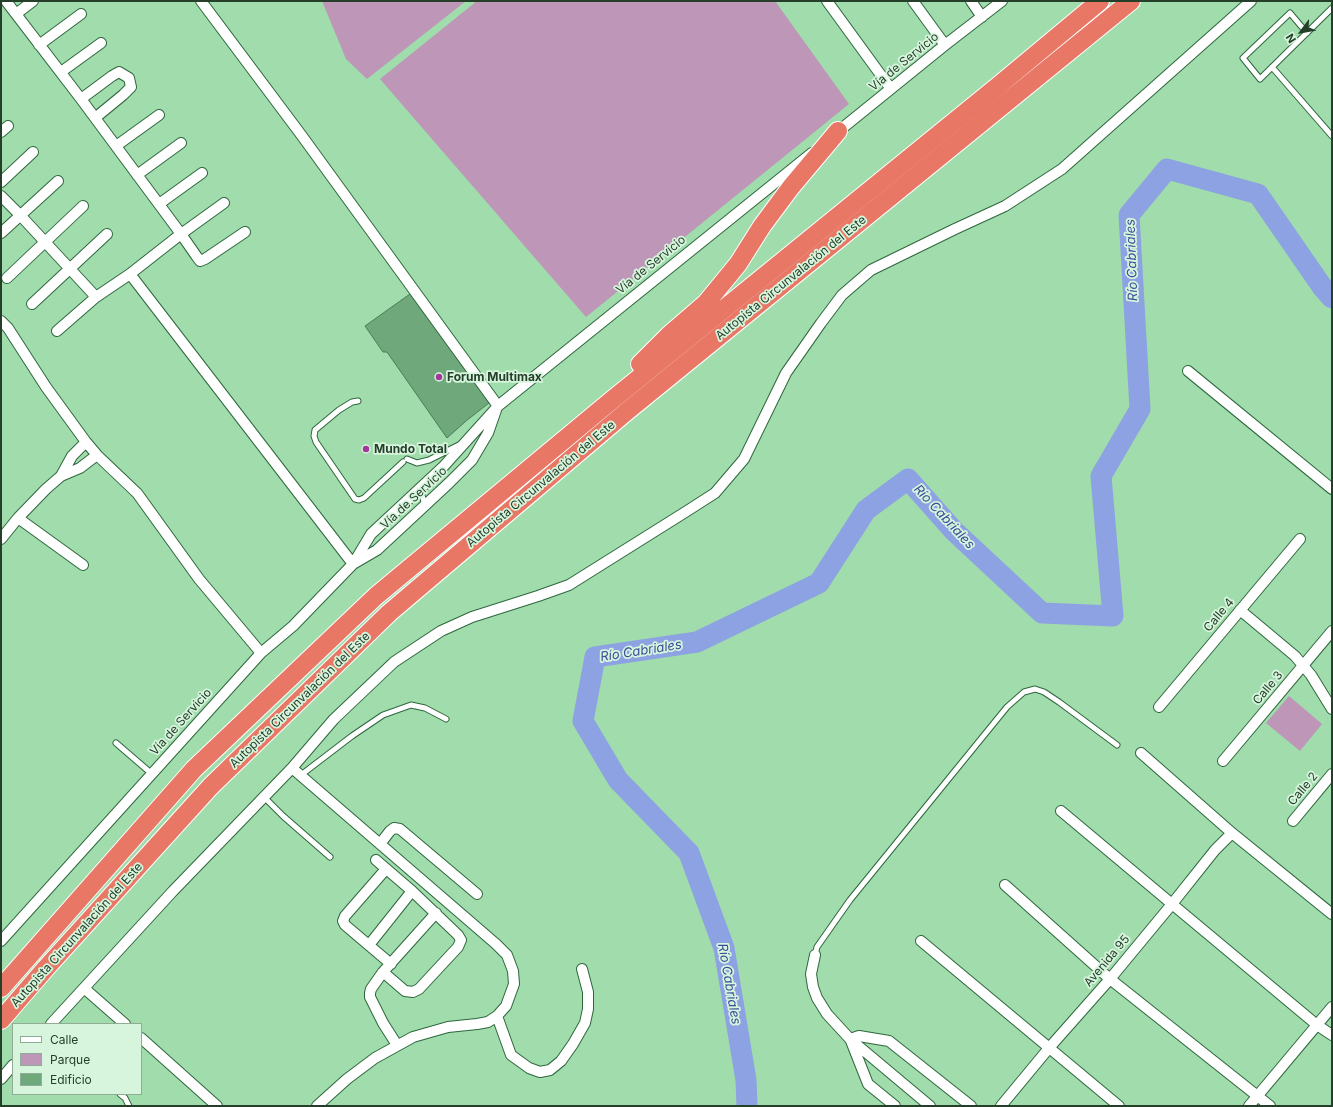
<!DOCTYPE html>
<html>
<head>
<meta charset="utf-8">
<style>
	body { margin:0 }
	#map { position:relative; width:1333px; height:1107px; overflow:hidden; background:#a0dcac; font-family:Inter,sans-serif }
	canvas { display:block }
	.frame { position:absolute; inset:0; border:2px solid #263f2b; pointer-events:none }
	.legend { position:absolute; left:12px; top:1023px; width:130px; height:72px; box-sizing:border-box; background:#d7f5dc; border:1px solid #90ac95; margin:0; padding:5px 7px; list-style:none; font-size:12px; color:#263f2b }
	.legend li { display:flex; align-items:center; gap:8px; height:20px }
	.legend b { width:20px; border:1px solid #90ac95 }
	.north { position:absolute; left:1281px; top:12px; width:40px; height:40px; -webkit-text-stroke:3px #d7f5dc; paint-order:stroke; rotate:238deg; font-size:11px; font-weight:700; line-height:16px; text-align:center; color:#263f2b }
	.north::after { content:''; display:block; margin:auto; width:14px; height:18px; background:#263f2b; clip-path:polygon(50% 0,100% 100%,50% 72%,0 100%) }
</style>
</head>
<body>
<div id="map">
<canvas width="1333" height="1107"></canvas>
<div class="frame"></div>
<ul class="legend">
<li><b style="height:5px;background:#fff"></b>Calle</li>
<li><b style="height:11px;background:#bd96b8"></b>Parque</li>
<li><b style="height:11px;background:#6fa97b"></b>Edificio</li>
</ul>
<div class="north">N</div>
</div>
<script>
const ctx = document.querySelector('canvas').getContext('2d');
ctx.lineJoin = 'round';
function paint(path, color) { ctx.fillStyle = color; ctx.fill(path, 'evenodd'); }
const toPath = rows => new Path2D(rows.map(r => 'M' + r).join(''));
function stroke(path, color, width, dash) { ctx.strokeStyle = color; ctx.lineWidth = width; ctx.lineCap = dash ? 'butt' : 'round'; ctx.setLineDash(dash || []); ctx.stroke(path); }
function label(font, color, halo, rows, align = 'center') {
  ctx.font = font + ' Inter,sans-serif'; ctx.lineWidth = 3.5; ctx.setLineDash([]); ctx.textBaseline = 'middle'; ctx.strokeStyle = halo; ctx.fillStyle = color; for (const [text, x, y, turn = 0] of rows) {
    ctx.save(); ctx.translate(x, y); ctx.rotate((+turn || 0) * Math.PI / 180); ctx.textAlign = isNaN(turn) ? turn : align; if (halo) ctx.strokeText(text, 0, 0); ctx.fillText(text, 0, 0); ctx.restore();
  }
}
paint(toPath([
	[322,1,466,1,367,79,346,59],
	[477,1,775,1,849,104,586,317,380,79],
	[1289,696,1322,724,1300,751,1266,723]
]), '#bd96b8');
stroke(toPath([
	[747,1106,746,1080,724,948,689,853,618,780,583,721,595,657,697,642,819,583,866,510,908,479,954,531,1042,613,1113,616,1101,476,1140,409,1129,215,1167,169,1258,194,1323,288,1332,298]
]), '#8da2e2', 21);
const building = toPath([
	[417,289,489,403,466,421,447,438,387,352,383,352,365,326,417,289]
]);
paint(building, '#6fa97b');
stroke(building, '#467f54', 1);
const service = toPath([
	[1307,33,1290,13,1243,58,1260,79,1332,8],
	[1272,67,1332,136],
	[358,401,352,402,339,410,315,430,314,436,316,442,355,499,359,500,364,498,403,462],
	[407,459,417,463,429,460,459,445],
	[420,489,425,505],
	[116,743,152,774],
	[301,775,352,736,383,715,411,705,425,708,446,719],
	[264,797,283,816,330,857],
	[815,955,817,947,850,900,1007,707,1024,692,1035,689,1044,692,1059,702,1117,745],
	[120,1094,125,1098,129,1106]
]);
const minor = toPath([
	[201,1,302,136,498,406],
	[827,1,891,89],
	[913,1,945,45],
	[971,1,982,17],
	[16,14,33,1],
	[39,45,81,14],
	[61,72,101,43],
	[81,99,112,76,119,72,129,78,131,87,123,95,95,118],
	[1,132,8,126],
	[835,134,945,45,1002,1],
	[116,146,159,115],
	[137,175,181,143],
	[1,182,33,152],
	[1,196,20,215,96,297,130,274,181,234,81,99,6,1],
	[224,203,181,234,197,257,200,261,205,259,245,232],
	[159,204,202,173],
	[1,233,58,181],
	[130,274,353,564],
	[7,278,83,206],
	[32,304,107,234],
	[1,321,8,328,46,387,86,442,97,455,137,493,199,579,261,653],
	[57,331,96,297],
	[1188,371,1332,489],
	[61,476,72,456,86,442],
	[18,518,83,565],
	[1,539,18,518,46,489,61,476,80,468,97,455],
	[353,564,371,534,443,467,498,406,812,153],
	[1240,610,1295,656,1311,675,1332,709],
	[1159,707,1300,539],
	[1141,753,1232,833,1332,914],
	[1223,761,1332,631],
	[292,768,496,944,507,955,513,971,514,984,506,1006,497,1016,488,1022,477,1024,448,1027,413,1037,375,1058,347,1079,317,1106],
	[1061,811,1172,904,1317,1025,1332,1035],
	[1293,821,1332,774],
	[380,844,390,831,394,828,400,829,477,894],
	[376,860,412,891,458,935,461,940,458,947,419,989,413,992,405,991,383,972],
	[386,869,345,916,343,921,345,925,391,964],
	[1005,885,1110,979,1270,1106],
	[1,941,261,653,293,626,353,564,377,550,449,483,472,460,488,433,496,410],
	[921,941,1119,1106],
	[369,945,412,891],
	[815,955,811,974,813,987,817,998,827,1014,850,1039,930,1106],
	[85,989,125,1024],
	[497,1016,511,1055,529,1068,540,1072,550,1070,561,1061,573,1044,585,1023,588,1009,588,992,582,969],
	[51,1024,173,891,292,768,334,719,394,662,441,631,472,617,538,596,569,585,687,511,715,493,744,459,786,373,821,323,842,295,871,270,955,229,1005,206,1062,169,1251,1],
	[141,1038,217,1106],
	[850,1039,859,1036,889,1041,971,1106],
	[851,1041,868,1084,895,1106],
	[397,1045,383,1023,370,997,370,993,371,989,383,972,436,913],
	[1,1079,13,1065],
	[1001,1106,1049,1048,1110,979,1172,904,1215,850,1232,833],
	[1249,1106,1332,1007]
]);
const motorway = toPath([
	[640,364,669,335,706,303,738,264,762,226,791,187,838,131],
	[1,988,194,769,376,596,612,400,998,86,1100,1],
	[1,1020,46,968,211,786,389,613,626,412,1131,1]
]);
stroke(service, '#2e673d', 7);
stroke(minor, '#2e673d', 12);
stroke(motorway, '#fff', 20);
stroke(service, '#fff', 5);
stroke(minor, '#fff', 10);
stroke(motorway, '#e87766', 18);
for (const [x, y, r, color] of [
	[439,377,4,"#a1389b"],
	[366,449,4,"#a1389b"]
]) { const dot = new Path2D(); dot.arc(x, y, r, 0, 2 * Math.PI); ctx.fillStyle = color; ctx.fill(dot); stroke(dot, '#d7f5dc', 1.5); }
label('12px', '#263f2b', '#d7f5dc', [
	["Vía de Servicio",904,62,-39],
	["Vía de Servicio",651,265,-39],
	["Autopista Circunvalación del Este",791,278,-39],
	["Autopista Circunvalación del Este",541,484,-40],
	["Vía de Servicio",414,498,-43],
	["Calle 4",1219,615,-50],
	["Calle 3",1268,688,-50],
	["Autopista Circunvalación del Este",300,700,-44],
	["Vía de Servicio",181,722,-48],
	["Calle 2",1303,789,-50],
	["Autopista Circunvalación del Este",77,935,-48],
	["Avenida 95",1107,961,-50]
]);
label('bold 12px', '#263f2b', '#d7f5dc', [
	["Forum Multimax",447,377],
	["Mundo Total",374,449]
], 'left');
label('italic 13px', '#3a4d9a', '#d7f5dc', [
	["Río Cabriales",1132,260,-92],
	["Río Cabriales",944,517,47],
	["Río Cabriales",641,651,-9],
	["Río Cabriales",729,984,80]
]);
</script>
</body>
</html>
